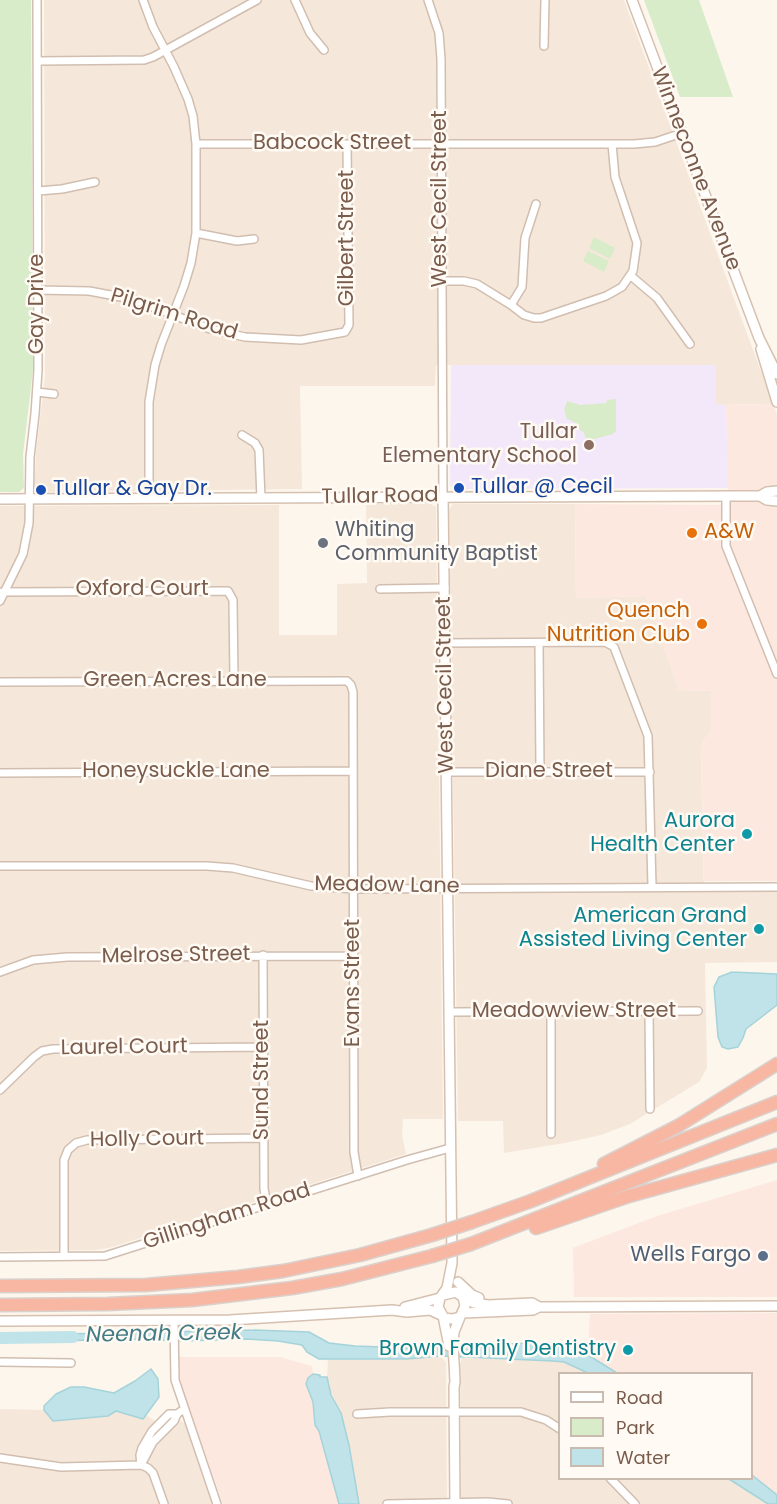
<!DOCTYPE html>
<html>
<head>
<meta charset="utf-8">
<style>
	body { margin:0 }
	#map { position:relative; width:777px; height:1504px; overflow:hidden; background:#fdf6ec; font-family:Poppins,sans-serif }
	canvas { display:block }
	.legend { position:absolute; left:558px; top:1372px; width:195px; height:108px; box-sizing:border-box; background:#fffaf3; border:2px solid #cabbb1; margin:0; padding:8px 10px; list-style:none; font-size:18px; color:#7a5c4d }
	.legend li { display:flex; align-items:center; gap:12px; height:30px }
	.legend b { width:30px; border:2px solid #cabbb1 }
</style>
</head>
<body>
<div id="map">
<canvas width="777" height="1504"></canvas>
<ul class="legend">
<li><b style="height:8px;background:#fff"></b>Road</li>
<li><b style="height:16px;background:#d8ecc9"></b>Park</li>
<li><b style="height:16px;background:#bfe3e8"></b>Water</li>
</ul>
</div>
<script>
const ctx = document.querySelector('canvas').getContext('2d');
ctx.lineJoin = 'round';
function paint(path, color) { ctx.fillStyle = color; ctx.fill(path, 'evenodd'); }
const toPath = rows => new Path2D(rows.map(r => 'M' + r).join(''));
function stroke(path, color, width, dash) { ctx.strokeStyle = color; ctx.lineWidth = width; ctx.lineCap = dash ? 'butt' : 'round'; ctx.setLineDash(dash || []); ctx.stroke(path); }
function label(font, color, halo, rows, align = 'center') {
  ctx.font = font + ' Poppins,sans-serif'; ctx.lineWidth = 5; ctx.setLineDash([]); ctx.textBaseline = 'middle'; ctx.strokeStyle = halo; ctx.fillStyle = color; for (const [text, x, y, turn = 0] of rows) {
    ctx.save(); ctx.translate(x, y); ctx.rotate((+turn || 0) * Math.PI / 180); ctx.textAlign = isNaN(turn) ? turn : align; if (halo) ctx.strokeText(text, 0, 0); ctx.fillText(text, 0, 0); ctx.restore();
  }
}
paint(toPath([
	[44,0,624,0,773,404,716,405,715,365,436,365,435,386,300,386,302,489,34,492,36,453,45,375],
	[366,504,431,504,436,507,443,1119,403,1119,402,1136,406,1154,109,1248,95,1250,0,1251,0,506,279,505,279,635,337,635,337,584,367,583],
	[453,504,575,504,576,598,646,596,679,690,711,691,711,731,702,743,701,751,704,891,777,891,777,962,705,963,707,1068,699,1082,630,1124,601,1135,565,1143,504,1153,503,1121,458,1121,449,510],
	[440,1356,446,1362,447,1504,359,1504,347,1436,341,1413,329,1388,330,1384,327,1377,328,1357,407,1359],
	[462,1358,553,1361,564,1362,588,1373,560,1374,560,1478,729,1479,768,1504,461,1504,460,1364],
	[0,1409,44,1410,54,1421,108,1416,116,1411,121,1411,143,1419,146,1415,167,1429,178,1421,181,1421,185,1424,212,1504,0,1504]
]), '#f5e8da');
paint(toPath([
	[773,404,777,415,777,881,704,881,701,751,702,743,711,731,711,691,679,690,646,596,576,598,575,504,728,505,726,405],
	[777,1180,777,1297,574,1297,573,1248,657,1216],
	[777,1313,777,1495,752,1475,752,1374,617,1373,588,1355,590,1314],
	[179,1357,280,1357,312,1366,313,1374,308,1378,306,1384,313,1402,315,1425,319,1431,339,1504,223,1504,179,1379]
]), '#fde8e0');
paint(toPath([
	[451,365,716,365,716,404,726,405,728,488,459,489,452,488,450,485]
]), '#f3e8fa');
paint(toPath([
	[0,0,31,0,33,370,23,454,24,488,19,492,0,492],
	[644,0,699,0,733,97,680,97],
	[594,237,615,248,610,259,589,248],
	[588,251,609,261,604,272,583,261],
	[616,399,616,431,613,434,595,439,586,439,584,433,579,429,576,423,567,419,564,410,567,401,581,405,606,403,607,400]
]), '#d8ecc9');
const water = toPath([
	[732,972,777,974,777,1005,746,1029,743,1038,738,1047,728,1049,722,1047,718,1037,714,987,719,977,732,972],
	[254,1330,309,1332,329,1343,355,1346,413,1348,532,1343,560,1347,588,1355,617,1373,588,1373,564,1362,553,1361,441,1356,407,1359,319,1359,307,1352,302,1345,278,1341,247,1339,184,1341,125,1339,58,1341,56,1337,63,1334,254,1330],
	[151,1369,158,1379,159,1397,143,1419,116,1411,108,1416,53,1421,44,1410,44,1406,56,1394,71,1387,84,1387,114,1393,135,1381,151,1369],
	[313,1374,320,1375,320,1377,327,1377,331,1395,341,1413,349,1445,359,1504,339,1504,319,1431,315,1425,313,1402,306,1384,308,1378,313,1374],
	[752,1475,777,1495,777,1504,768,1504,729,1479,752,1478,752,1475]
]);
paint(water, '#bfe3e8');
stroke(water, '#a5d3da', 1.5);
stroke(toPath([
	[0,1338,73,1337]
]), '#bfe3e8', 12);
const street = toPath([
	[143,0,153,27,174,67,188,99,193,116,196,144,196,233,191,263,184,286,161,345,155,365,149,402,149,499],
	[295,0,310,33,324,50],
	[428,0,439,33,441,59,443,496],
	[544,46,545,0],
	[37,61,144,60,153,57,257,0],
	[196,144,634,144,655,142,682,133],
	[38,191,62,189,95,182],
	[196,233,237,241,254,239],
	[631,276,657,298,690,344],
	[441,281,464,281,477,284,511,305,524,315,534,318,541,318,606,296,622,287,633,271,637,243,615,177,612,144],
	[38,290,89,291,132,299,210,329,245,337,301,340,345,332,349,325,347,144],
	[511,305,522,287,525,238,536,204],
	[37,392,54,394],
	[242,435,255,443,259,450,261,498],
	[726,496,726,546,777,674],
	[380,589,445,588],
	[2,592,228,591,233,600,234,681],
	[0,601,23,554,29,523,30,457,35,414,38,370,37,0],
	[445,643,605,642,614,647,648,736,652,886],
	[539,643,540,772],
	[0,682,341,681,347,681,351,685,353,692,354,1152,358,1176],
	[447,772,650,772],
	[0,773,353,771],
	[0,866,207,866,233,868,311,886,354,889,777,887],
	[263,955,264,1189,267,1204],
	[0,972,33,960,67,957,353,956],
	[649,1011,650,1109],
	[450,1012,698,1011],
	[551,1012,551,1134],
	[0,1090,34,1057,42,1051,53,1049,263,1047],
	[64,1256,64,1160,68,1150,76,1143,87,1140,264,1138],
	[0,1257,105,1256,407,1160,450,1148],
	[174,1321,175,1380,217,1504],
	[0,1362,71,1363],
	[357,1414,390,1412,521,1412,546,1420,560,1429],
	[0,1458,61,1467,141,1465,148,1468,153,1473,164,1504],
	[141,1465,140,1455,142,1448,152,1431,169,1414,177,1414,184,1409],
	[141,1465,153,1442,174,1421,177,1414],
	[610,1478,635,1504],
	[387,1504,488,1502,508,1504]
]);
const secondary = toPath([
	[632,0,759,338,777,374],
	[761,349,777,402],
	[760,496,767,492,777,491],
	[0,499,739,496,760,496,767,500,777,501],
	[458,1282,472,1295,479,1298],
	[443,1295,456,1292,463,1297,465,1306,460,1317,452,1319,444,1318,438,1307,440,1298,447,1288,452,1263,443,496],
	[463,1297,474,1303,488,1305,532,1303,539,1307,777,1306],
	[405,1307,440,1298],
	[463,1313,533,1310,539,1307],
	[443,1316,449,1346],
	[0,1321,230,1320,392,1310,407,1312,430,1310,441,1315],
	[455,1504,454,1387,455,1382,453,1342,454,1332,460,1317]
]);
const highway = toPath([
	[604,1164,678,1126,777,1064],
	[472,1222,531,1201,777,1102],
	[536,1228,629,1196,777,1155],
	[471,1244,777,1124],
	[0,1286,146,1285,238,1277,283,1271,360,1255,432,1235],
	[0,1305,108,1304,192,1300,292,1288,342,1279,432,1256]
]);
stroke(street, '#d1beb0', 10);
stroke(secondary, '#d6c0b0', 12);
stroke(highway, '#dad1cd', 15);
stroke(street, '#fff', 7);
stroke(secondary, '#fff', 9);
stroke(highway, '#f7b7a3', 12);
const highwayBridge = toPath([
	[432,1235,472,1222],
	[432,1256,471,1244]
]);
stroke(highwayBridge, '#dad1cd', 15, []);
stroke(highwayBridge, '#f7b7a3', 12);
for (const [x, y, r, color] of [
	[589,445,6,"#8d6e63"],
	[459,488,6,"#1a4fb4"],
	[41,490,6,"#1a4fb4"],
	[692,533,6,"#e8710a"],
	[323,543,6,"#6b7280"],
	[702,624,6,"#e8710a"],
	[747,834,6,"#0f9aa8"],
	[759,929,6,"#0f9aa8"],
	[763,1256,6,"#5c6f8a"],
	[628,1350,6,"#0f9aa8"]
]) { const dot = new Path2D(); dot.arc(x, y, r, 0, 2 * Math.PI); ctx.fillStyle = color; ctx.fill(dot); stroke(dot, '#fffaf3', 2); }
label('21px', '#7a5c4d', '#fffaf3', [
	["Babcock Street",332,144],
	["Winneconne Avenue",695,169,69],
	["West Cecil Street",441,199,-90],
	["Gilbert Street",348,238,-90],
	["Gay Drive",38,304,-90],
	["Pilgrim Road",174,315,17],
	["Tullar Road",380,497,-1],
	["Oxford Court",142,590],
	["Green Acres Lane",175,681],
	["West Cecil Street",446,685,-91],
	["Honeysuckle Lane",176,772],
	["Diane Street",549,772],
	["Meadow Lane",387,886,1],
	["Melrose Street",176,956,-1],
	["Evans Street",354,983,-90],
	["Meadowview Street",574,1012],
	["Laurel Court",124,1048,-1],
	["Sund Street",263,1080,-90],
	["Holly Court",147,1140,-1],
	["Gillingham Road",227,1217,-18]
]);
label('21px', '#785e54', '#fffaf3', [
	["Tullar",577,433],
	["Elementary School",577,457]
], 'right');
label('21px', '#164399', '#fffaf3', [
	["Tullar @ Cecil",471,488],
	["Tullar & Gay Dr.",53,490]
], 'left');
label('21px', '#5b616d', '#fffaf3', [
	["Whiting",335,531],
	["Community Baptist",335,555]
], 'left');
label('21px', '#c56008', '#fffaf3', [
	["A&W",704,533],
	["Quench",690,612,"right"],
	["Nutrition Club",690,636,"right"]
], 'left');
label('21px', '#0d838f', '#fffaf3', [
	["Aurora",735,822],
	["Health Center",735,846],
	["American Grand",747,917],
	["Assisted Living Center",747,941],
	["Brown Family Dentistry",616,1350]
], 'right');
label('21px', '#4e5e75', '#fffaf3', [
	["Wells Fargo",751,1256]
], 'right');
label('italic 22px', '#437c86', '#fffaf3', [
	["Neenah Creek",164,1335,-1]
]);
</script>
</body>
</html>
